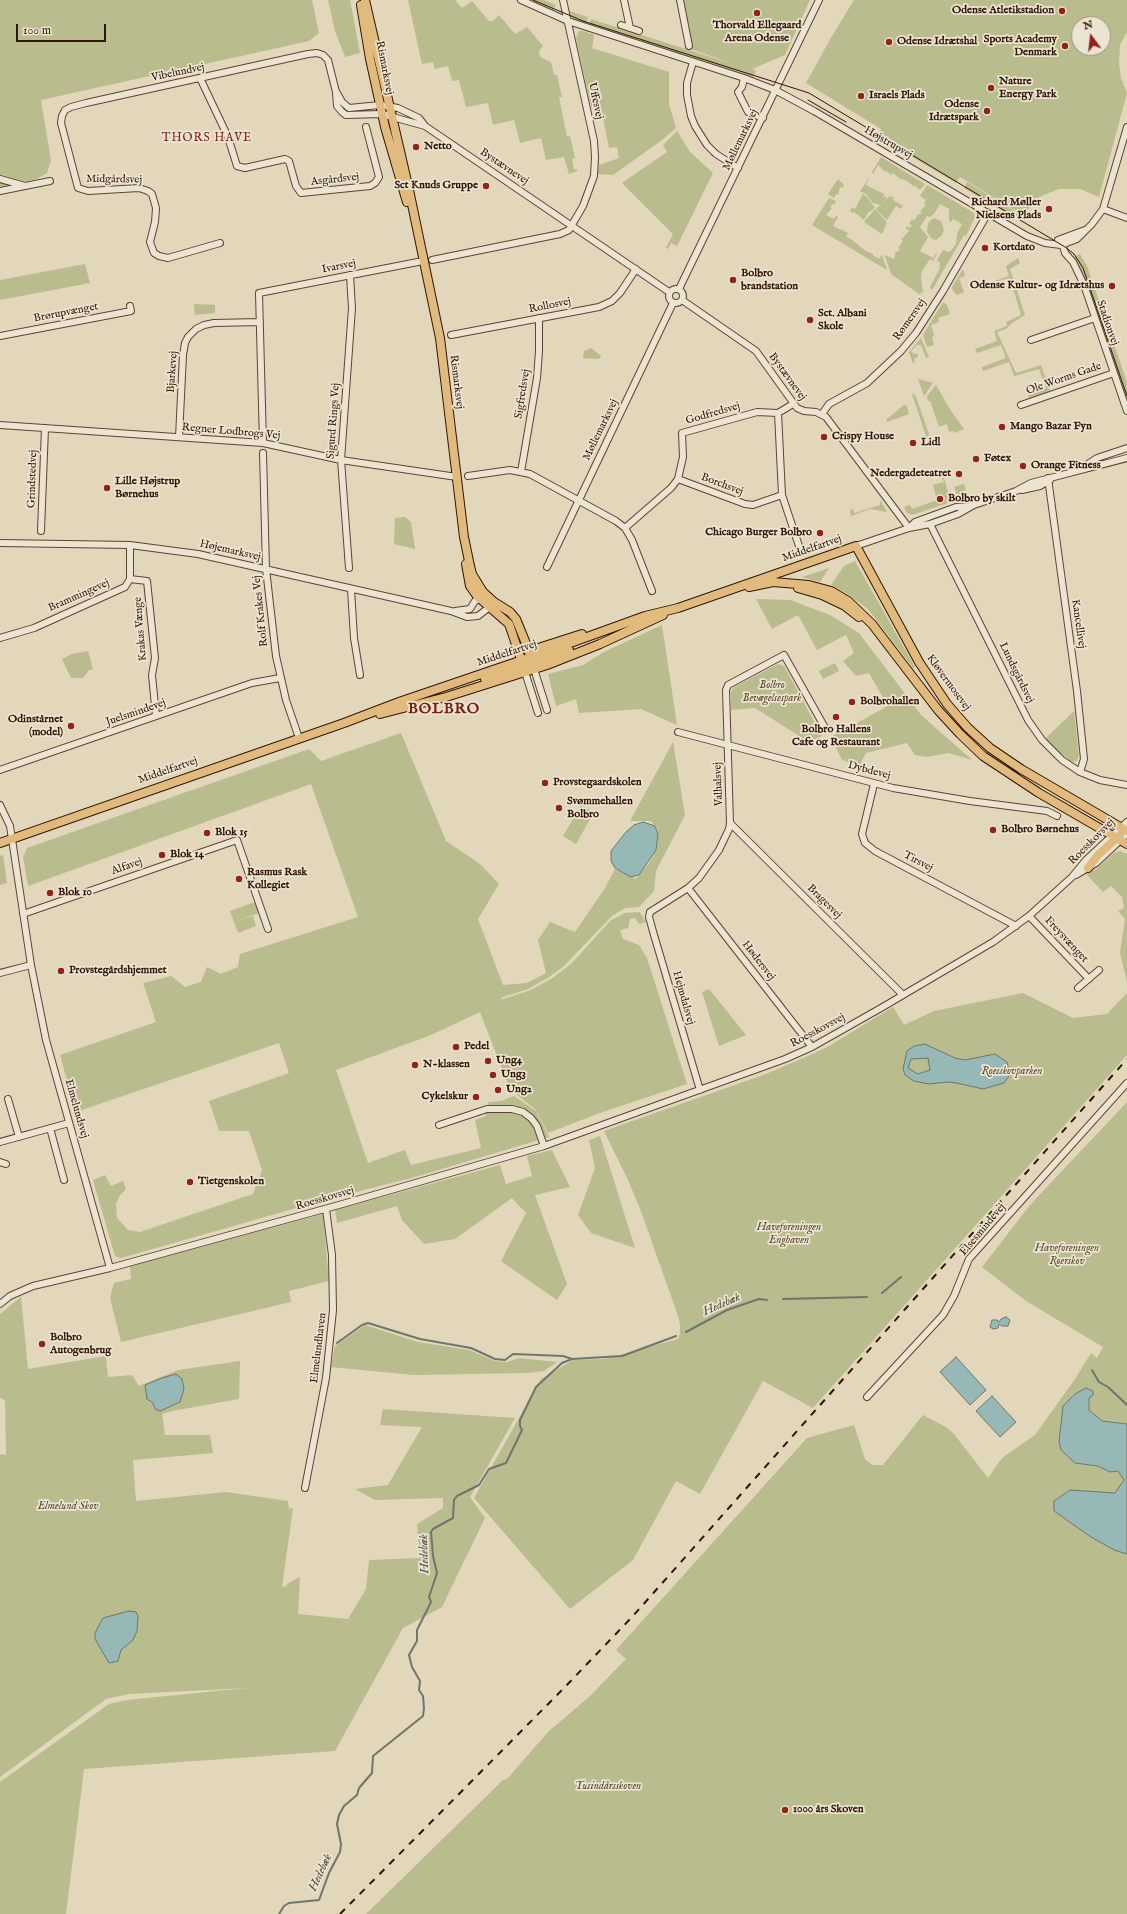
<!DOCTYPE html>
<html>
<head>
<meta charset="utf-8">
<style>
	body { margin:0 }
	#map { position:relative; width:1127px; height:1914px; overflow:hidden; background:#e2d6bb; font-family:"IM FELL English",serif }
	canvas { display:block }
	.north { position:absolute; left:1071px; top:16px; width:40px; height:40px; box-sizing:border-box; background:#ece4d3; border:1px solid #a2917f; border-radius:50%; rotate:345deg; font-size:11px; font-weight:700; line-height:16px; text-align:center; color:#321402 }
	.north::after { content:''; display:block; margin:auto; width:14px; height:18px; background:#8f2418; clip-path:polygon(50% 0,100% 100%,50% 72%,0 100%) }
	.scale { position:absolute; left:16px; top:24px; width:90px; height:18px; box-sizing:border-box; border:2px solid #321402; border-top:0; padding-left:5px; font-size:12px; line-height:14px; white-space:nowrap; color:#321402; -webkit-text-stroke:3px #ece4d3; paint-order:stroke }
</style>
</head>
<body>
<div id="map">
<canvas width="1127" height="1914"></canvas>
<div class="north">N</div>
<div class="scale">100 m</div>
</div>
<script>
const ctx = document.querySelector('canvas').getContext('2d');
ctx.lineJoin = 'round';
function paint(path, color) { ctx.fillStyle = color; ctx.fill(path, 'evenodd'); }
const toPath = rows => new Path2D(rows.map(r => 'M' + r).join(''));
function stroke(path, color, width, dash) { ctx.strokeStyle = color; ctx.lineWidth = width; ctx.lineCap = dash ? 'butt' : 'round'; ctx.setLineDash(dash || []); ctx.stroke(path); }
function label(font, color, halo, rows, align = 'center') {
  ctx.font = font + ' "IM FELL English",serif'; ctx.lineWidth = 3.5; ctx.setLineDash([]); ctx.textBaseline = 'middle'; ctx.strokeStyle = halo; ctx.fillStyle = color; for (const [text, x, y, turn = 0] of rows) {
    ctx.save(); ctx.translate(x, y); ctx.rotate((+turn || 0) * Math.PI / 180); ctx.textAlign = isNaN(turn) ? turn : align; if (halo) ctx.strokeText(text, 0, 0); ctx.fillText(text, 0, 0); ctx.restore();
  }
}
paint(toPath([
	[0,0,312,0,319,33,309,41,41,100,51,160,47,173,37,179,0,187],
	[328,0,350,0,360,53,345,57,335,31],
	[408,0,455,0,462,8,472,1,489,21,493,21,499,15,515,34,527,27,543,46,539,51,540,57,551,62,554,75,557,75,562,97,559,97,567,137,570,136,575,158,572,159,574,170,577,169,577,171,569,174,564,157,546,160,541,138,520,143,514,120,493,125,488,103,466,107,459,80,452,81,448,66,435,69,433,62,422,64],
	[529,0,544,0,556,5,553,11],
	[682,0,810,0,785,55,752,69,756,71,753,77,589,25,591,19,736,65,691,49],
	[854,0,1127,0,1127,32,1120,45,1119,63,1121,78,1127,93,1099,197,1080,189,1059,189,1039,197,1023,215,960,177,956,183,877,136,881,129,806,83,832,36],
	[1079,24,1103,24,1103,48,1079,48],
	[569,11,588,17,586,24,573,19],
	[579,31,583,31,594,35,592,48,669,72,669,104,676,128,662,140,613,175,598,174,599,165,619,158,617,147,609,148,602,112,595,113,594,107,591,107,576,38],
	[677,131,690,152,713,173,677,246,671,243,668,249,666,248,673,234,622,183,667,152,663,145],
	[881,157,925,184,920,190,914,185,913,186,907,181,899,178,893,173,891,175,888,172,884,171,878,165,873,174,872,172],
	[870,177,866,185,884,194,883,196,887,198,880,205,873,203,866,194,860,191],
	[838,179,844,185,842,188,840,187,838,195,836,194,834,198,828,194],
	[967,182,1021,215,1018,220,964,188],
	[927,185,974,213,975,217,966,236,964,235,932,290,930,287,939,270,940,263,937,260,943,250,950,252,956,244,957,234,962,224,953,219,951,222,949,220,949,209,940,204,934,214,930,217,927,216,920,227,928,237,920,251,933,258,936,253,937,254,933,261,930,259,922,271,921,278,923,292,919,294,891,274,885,256,885,255,894,259,896,251,898,252,900,249,898,248,903,241,901,240,909,231,906,228,907,226,910,228,912,225,909,224,912,219,914,221,918,214,920,215,922,212,920,211,926,205,924,204,926,200,920,196],
	[863,194,868,198,875,208,868,213,864,220,854,212,853,213,850,211,852,207,855,209],
	[890,196,894,198,893,200,903,206,901,209,896,206,887,220,876,209],
	[829,198,836,201,834,205,832,204,830,207,832,208,826,215,834,219,836,216,838,217,833,226,848,233,846,237,853,240,853,241,866,251,873,254,873,255,879,259,882,255,887,270,812,225],
	[875,209,887,222,882,234,864,222],
	[934,218,941,221,944,230,942,235,936,240,932,239,927,232,928,223],
	[1080,254,1087,266,1127,382,1127,401,1084,277,1074,257],
	[1018,258,1020,263,1010,269,1025,315,1012,323,1006,329,997,332,1016,373,1041,365,1050,391,1029,399,1028,395,1046,388,1039,369,1014,376,1009,362,983,371,982,367,1006,358,1001,345,977,353,975,349,997,341,994,331,1007,326,1006,322,1021,315,1010,278,983,285,1009,276,1006,266],
	[85,264,90,283,0,300,0,280],
	[963,269,965,276,959,278,964,292,957,295,953,291,952,287],
	[943,302,947,305,950,314,938,318,939,322,931,325,934,335,932,338,934,345,927,347,923,335],
	[194,304,215,305,215,313,195,315],
	[921,338,929,357,926,358,921,345,917,345,911,351,914,354,917,353,918,357,914,359,915,363,913,363,909,352],
	[591,348,601,356,600,358,597,359,583,358,584,351],
	[918,379,933,383,924,396],
	[936,385,951,411,964,429,954,433,953,431,949,432,947,424,939,427,930,401,928,401,927,396],
	[912,394,914,394,916,397,929,434,928,437,925,439,924,437,926,436],
	[904,405,907,406,909,414,887,422,886,420],
	[941,475,943,475,951,502,912,515,907,513,904,508,907,505,910,505,912,509,937,500,933,485,944,482],
	[964,484,966,490,964,491,965,496,958,498,954,487],
	[880,500,887,512,870,509,851,516,850,510,853,509,854,513,880,505],
	[405,517,411,522,415,549,394,544,395,518],
	[855,561,915,667,913,668,868,609,846,593,831,585,844,566],
	[829,568,820,582,802,577],
	[756,599,790,600,830,615,859,633,921,715,972,760,949,753,927,757,915,755,907,743,866,753,859,766,842,760,831,737,888,706,869,673,856,676,843,661,854,653,846,635,817,650,798,615,772,629],
	[662,625,677,725,641,709,579,713,576,699,556,706,548,674,583,665,604,652],
	[88,651,93,669,89,670,83,678,71,678,62,659,72,654],
	[835,663,839,671,823,679,819,671],
	[778,664,784,666,822,736,809,742,755,708,731,710,731,692,734,687],
	[1074,711,1079,756,1077,761,1072,762,1053,747,1046,738],
	[401,733,446,841,480,864,499,884,478,919,503,985,527,983,546,973,538,940,550,922,575,932,605,888,615,869,636,879,649,863,657,849,658,830,651,821,630,821,673,742,685,815,656,871,654,891,639,907,625,908,612,916,563,967,549,977,528,989,503,997,500,1000,531,990,551,979,571,964,611,920,625,913,640,912,646,922,639,924,635,918,630,919,628,928,620,930,623,939,639,945,647,958,687,1084,597,1114,548,1133,536,1110,510,1089,480,1012,431,1035,336,1070,368,1163,405,1150,411,1165,481,1148,475,1120,486,1116,485,1111,489,1102,501,1101,514,1096,536,1111,549,1137,415,1177,321,1201,121,1258,115,1256,93,1180,105,1175,111,1186,123,1181,126,1189,120,1195,116,1204,117,1218,128,1230,140,1232,253,1194,262,1170,249,1131,219,1131,209,1101,289,1073,279,1043,76,1112,60,1055,156,1022,143,983,171,976,185,987,201,982,207,967,221,974,238,967,240,954,358,917,311,784,28,886,23,857,27,848,309,749,321,761],
	[581,805,594,812,576,844,563,836],
	[1120,851,1127,854,1127,982,1120,953,1125,919,1118,911,1124,908,1122,897,1111,886,1103,892,1086,874,1096,869,1114,853],
	[3,855,7,883,0,885,0,856],
	[255,902,259,913,234,922,230,911],
	[253,916,256,926,238,933,234,922],
	[709,989,746,1035,719,1046,702,992],
	[1023,993,1073,1018,1107,1014,1127,993,1127,1055,813,1408,763,1381,700,1494,676,1481,633,1560,570,1609,474,1498,541,1379,573,1360,605,1359,678,1339,680,1334,680,1324,677,1313,642,1214,629,1182,604,1131,766,1074,808,1056,829,1046,893,1007,904,1025,934,1011],
	[1127,1102,1127,1424,1102,1421,1089,1410,1090,1388,1075,1463,1098,1466,1110,1472,1119,1471,1124,1480,1115,1493,1070,1490,1054,1511,1114,1550,1127,1554,1127,1914,366,1914,503,1780,507,1779,548,1732,589,1697,626,1659,616,1650,807,1438,854,1425,865,1459,872,1465,883,1465,923,1415,946,1427,954,1434,988,1478,1002,1458,1035,1435,1075,1379,1091,1353,1097,1358,1103,1347,1026,1301,982,1267,1030,1205],
	[600,1136,635,1248,591,1233,578,1215,595,1168,589,1140],
	[552,1150,570,1187,535,1195,567,1284,557,1300,501,1261,526,1213,512,1198,455,1239,424,1244,402,1220,397,1206,337,1223,335,1210,500,1165,506,1184,532,1176,527,1156],
	[323,1214,329,1281,289,1291,291,1302,121,1342,110,1298,114,1283,131,1279,130,1266],
	[21,1297,28,1369,106,1356,108,1377,132,1375,139,1386,178,1370,240,1361,239,1399,172,1411,162,1414,165,1435,210,1435,213,1453,133,1460,136,1501,226,1492,288,1501,289,1509,293,1508,282,1587,287,1586,287,1584,300,1577,298,1614,348,1619,366,1589,369,1560,420,1558,417,1524,443,1508,443,1498,375,1500,355,1489,388,1485,422,1427,380,1425,383,1409,515,1418,470,1497,485,1518,442,1607,403,1628,335,1751,84,1769,66,1914,0,1914,0,1782,109,1704,127,1700,247,1688,129,1694,106,1699,0,1777,0,1454,6,1455,5,1400,0,1398,0,1314],
	[365,1325,418,1342,469,1350,495,1361,507,1362,519,1358,557,1362,544,1371,528,1373,414,1375,331,1367,335,1346]
]), '#b9bc8c');
const water = toPath([
	[643,822,655,826,658,834,656,850,639,875,631,877,615,868,611,861,611,851,626,832,634,825,643,822],
	[925,1044,955,1058,965,1060,995,1054,1007,1062,1010,1075,1004,1083,983,1089,957,1083,947,1082,929,1084,914,1081,905,1075,903,1069,907,1051,914,1046,925,1044],
	[928,1058,930,1070,918,1074,908,1068,911,1059,928,1058],
	[1006,1317,1010,1320,1008,1326,1002,1326,999,1324,998,1328,993,1329,990,1327,992,1320,997,1320,999,1322,1001,1319,1006,1317],
	[956,1357,986,1390,970,1405,940,1372,956,1357],
	[176,1374,182,1379,184,1389,180,1402,160,1411,155,1409,153,1403,147,1399,145,1385,162,1378,176,1374],
	[1086,1388,1093,1391,1093,1395,1089,1398,1089,1410,1102,1421,1127,1424,1127,1554,1114,1550,1091,1537,1054,1511,1054,1501,1070,1490,1115,1493,1124,1480,1118,1471,1110,1472,1098,1466,1075,1463,1061,1450,1059,1442,1063,1406,1075,1394,1086,1388],
	[992,1396,1016,1422,1000,1437,976,1411,992,1396],
	[129,1611,136,1612,138,1616,137,1631,133,1640,121,1650,118,1661,109,1663,95,1639,95,1633,103,1618,129,1611]
]);
paint(water, '#96b8b6');
stroke(water, '#6e766e', 1);
stroke(toPath([
	[882,1293,901,1277],
	[783,1299,867,1297],
	[686,1332,727,1310,759,1299,767,1300],
	[337,1343,362,1325,368,1323,420,1339,471,1348,495,1359,505,1360,513,1354,563,1356,572,1359],
	[1092,1370,1099,1382,1108,1387,1127,1405],
	[279,1914,284,1906,289,1903,319,1900,329,1873,340,1852,341,1844,337,1824,339,1815,344,1806,357,1795,359,1788,372,1773,373,1756,423,1716,424,1708,423,1696,419,1690,420,1681,412,1667,409,1655,417,1641,417,1630,431,1602,429,1597,437,1573,433,1556,431,1532,433,1529,453,1518,454,1500,457,1496,479,1485,489,1469,506,1463,522,1430,520,1426,520,1420,536,1387,562,1363,572,1359,622,1356,676,1336]
]), '#6e766e', 2);
const minor = toPath([
	[521,0,568,21,744,78,775,90,814,111,1027,236,1045,243,1061,245,1077,239,1092,224,1103,209,1127,127],
	[624,0,630,28],
	[680,0,689,46],
	[621,25,639,31],
	[693,62,687,83,687,95,691,116,695,126,707,145,716,154,738,168],
	[200,78,228,137,237,166,245,168,285,159,289,161,296,186,301,193,370,186,375,183,379,177,366,127],
	[744,78,742,87,738,92,748,112,763,118],
	[337,93,342,102,349,108,380,105,398,108,419,118,425,126],
	[0,179,25,186],
	[0,191,50,181],
	[1103,209,1127,218],
	[1061,239,1065,253,1073,262,1084,285,1127,411],
	[1058,240,1085,230],
	[220,243,168,258,159,256,154,253,150,242,155,222,156,208,152,194,148,191,139,188,88,191,78,188,61,123,62,116,65,110,71,107,86,103,308,54,317,53,323,55,328,60,336,92,337,106,342,112,346,115,382,114,425,126,669,292],
	[432,260,560,234,569,230,583,206,594,176,595,157,594,141,563,0],
	'669 296a7 7 0 1 1 14 0a7 7 0 1 1-14 0Z',
	[679,289,819,0],
	[682,300,756,351,797,408,804,411,816,412,826,417,909,528],
	[451,335,599,307,612,301,620,293,636,269],
	[0,336,131,311,130,306],
	[1031,340,1095,318],
	[1021,405,1114,373],
	[778,413,782,495,800,549],
	[822,414,829,404,867,383,901,351,916,333,943,291,988,213],
	[0,425,263,443,341,460,457,477],
	[179,437,183,355,185,343,188,337,196,329,204,325,214,323,260,322],
	[263,443,259,293,423,261],
	[263,453,266,569,276,656,286,700,299,738],
	[1083,467,1097,458,1127,448],
	[521,472,537,378,539,351,539,318],
	[468,476,510,470,530,474,616,521,625,528,632,540,652,591],
	[1048,478,1077,691,1084,759,1080,772],
	[678,479,745,504,753,505,782,495],
	[1022,490,1040,486,1050,480],
	[930,524,1028,720,1042,740,1062,760,1080,772,1100,780,1127,785],
	[625,528,671,488,678,479,683,457,682,433,757,412,778,413,793,404],
	[909,528,915,522,956,507,971,506],
	[41,531,45,428],
	[0,543,130,545,198,554,451,611,467,617,478,616,492,605],
	[856,546,909,528,930,524,958,514,974,505,1016,491,1031,483,1127,458],
	[547,567,673,303],
	[349,568,341,460,352,308,350,275],
	[130,579,147,581,155,658,152,675,156,716],
	[351,589,354,638,360,675],
	[455,611,470,609,475,601,482,598],
	[0,638,34,628,125,587,130,579,130,545],
	[534,669,547,710],
	[525,672,538,713],
	[678,732,893,788,970,801,1047,811,1057,816],
	[0,770,252,683,280,678],
	[874,784,862,834,865,843,875,851,1016,926],
	[0,805,10,826,31,965,46,1040,110,1268],
	[730,823,903,995],
	[1076,875,1096,863,1127,834],
	[688,888,812,1047],
	[23,914,237,840,268,929],
	[1029,916,1089,979],
	[0,973,31,965],
	[1078,988,1099,970],
	[700,1090,654,935,649,917,650,912,688,888,699,878,719,850,729,829,730,823,726,690,728,685,784,655,824,726],
	[8,1099,19,1137],
	[439,1125,487,1109,512,1109,523,1112,531,1118,537,1126,544,1146],
	[50,1128,64,1180],
	[0,1142,69,1123],
	[0,1162,6,1164],
	[0,1304,10,1296,33,1286,110,1268,339,1205,544,1146,785,1059,812,1047,881,1008,993,942,1029,916,1072,877,1086,860,1127,822],
	[867,1397,943,1315,954,1296,969,1259,1127,1083],
	[305,1488,326,1378,333,1310,332,1255,326,1209]
]);
const major = toPath([
	[365,0,409,190,440,338,464,537,470,566,472,574,483,592,494,602,510,612,516,619,527,646,534,669],
	[361,5,370,59,385,127,407,202],
	[466,564,470,586,477,596,509,624,523,665],
	[749,587,773,582,809,585,831,591,848,601,872,624,938,710,960,734,983,756,1039,793,1127,844],
	[798,588,822,595,845,606,859,617],
	[529,651,582,634],
	[529,667,532,663,569,650],
	[485,679,523,666,526,663],
	[380,714,446,697,547,665,600,644,663,615],
	[0,843,344,723,399,702,540,654,645,616,678,608,856,546,919,662,947,704,968,728,990,748,1021,769,1127,831],
	[1088,868,1097,856,1120,835]
]);
stroke(minor, '#5e4430', 8);
stroke(major, '#321402', 10);
stroke(minor, '#ece4d3', 6);
stroke(major, '#e1bb7e', 8);
stroke(toPath([
	[533,0,583,21,809,93,1065,247,1074,254,1083,268,1127,396],
	[808,100,846,122]
]), '#321402', 1);
stroke(toPath([
	[340,1914,564,1688,633,1616,1127,1059]
]), '#321402', 2, [7, 7]);
for (const [x, y, r, color] of [
	[1062,11,4,"#8f2418"],
	[757,13,4,"#8f2418"],
	[889,42,4,"#8f2418"],
	[1065,46,4,"#8f2418"],
	[991,88,4,"#8f2418"],
	[861,96,4,"#8f2418"],
	[987,111,4,"#8f2418"],
	[416,147,4,"#8f2418"],
	[486,186,4,"#8f2418"],
	[1049,209,4,"#8f2418"],
	[985,248,4,"#8f2418"],
	[733,280,4,"#8f2418"],
	[1112,286,4,"#8f2418"],
	[810,320,4,"#8f2418"],
	[1002,427,4,"#8f2418"],
	[824,437,4,"#8f2418"],
	[913,443,4,"#8f2418"],
	[976,459,4,"#8f2418"],
	[1023,466,4,"#8f2418"],
	[959,474,4,"#8f2418"],
	[107,488,4,"#8f2418"],
	[940,499,4,"#8f2418"],
	[820,533,4,"#8f2418"],
	[852,702,4,"#8f2418"],
	[836,717,4,"#8f2418"],
	[71,726,4,"#8f2418"],
	[545,783,4,"#8f2418"],
	[559,808,4,"#8f2418"],
	[993,830,4,"#8f2418"],
	[207,833,4,"#8f2418"],
	[162,855,4,"#8f2418"],
	[239,879,4,"#8f2418"],
	[50,893,4,"#8f2418"],
	[61,971,4,"#8f2418"],
	[456,1047,4,"#8f2418"],
	[488,1061,4,"#8f2418"],
	[415,1065,4,"#8f2418"],
	[493,1075,4,"#8f2418"],
	[498,1090,4,"#8f2418"],
	[476,1097,4,"#8f2418"],
	[190,1182,4,"#8f2418"],
	[42,1344,4,"#8f2418"],
	[785,1810,4,"#8f2418"]
]) { const dot = new Path2D(); dot.arc(x, y, r, 0, 2 * Math.PI); ctx.fillStyle = color; ctx.fill(dot); stroke(dot, '#ece4d3', 1.5); }
label('bold 11px', '#321402', '#ece4d3', [
	["Odense Atletikstadion",1054,11,"right"],
	["Thorvald Ellegaard",757,26,"center"],
	["Arena Odense",757,39,"center"],
	["Sports Academy",1057,40,"right"],
	["Denmark",1057,53,"right"],
	["Odense Idrætshal",897,42],
	["Nature",999,82],
	["Energy Park",999,95],
	["Israels Plads",869,96],
	["Odense",979,105,"right"],
	["Idrætspark",979,118,"right"],
	["Netto",424,147],
	["Sct Knuds Gruppe",478,186,"right"],
	["Richard Møller",1041,203,"right"],
	["Nielsens Plads",1041,216,"right"],
	["Kortdato",993,248],
	["Bolbro",741,274],
	["brandstation",741,287],
	["Odense Kultur- og Idrætshus",1104,286,"right"],
	["Sct. Albani",818,314],
	["Skole",818,327],
	["Mango Bazar Fyn",1010,427],
	["Crispy House",832,437],
	["Lidl",921,443],
	["Føtex",984,459],
	["Orange Fitness",1031,466],
	["Nedergadeteatret",951,474,"right"],
	["Lille Højstrup",115,482],
	["Børnehus",115,495],
	["Bolbro by skilt",948,499],
	["Chicago Burger Bolbro",812,533,"right"],
	["Bolbrohallen",860,702],
	["Odinstårnet",63,720,"right"],
	["(model)",63,733,"right"],
	["Bolbro Hallens",836,730,"center"],
	["Cafe og Restaurant",836,743,"center"],
	["Provstegaardskolen",553,783],
	["Svømmehallen",567,802],
	["Bolbro",567,815],
	["Bolbro Børnehus",1001,830],
	["Blok 15",215,833],
	["Blok 14",170,855],
	["Rasmus Rask",247,873],
	["Kollegiet",247,886],
	["Blok 10",58,893],
	["Provstegårdshjemmet",69,971],
	["Pedel",464,1047],
	["Ung4",496,1061],
	["N-klassen",423,1065],
	["Ung3",501,1075],
	["Ung2",506,1090],
	["Cykelskur",468,1097,"right"],
	["Tietgenskolen",198,1182],
	["Bolbro",50,1338],
	["Autogenbrug",50,1351],
	["1000 års Skoven",793,1810]
], 'left');
label('11px', '#321402', '#ece4d3', [
	["Rismarksvej",384,68,79],
	["Vibelundvej",178,73,-12],
	["Uffesvej",595,101,78],
	["Møllemarksvej",741,140,-64],
	["Højstrupvej",888,143,30],
	["Bystævnevej",504,167,34],
	["Midgårdsvej",114,180,1],
	["Asgårdsvej",335,180,-6],
	["Ivarsvej",339,267,-11],
	["Rollosvej",550,306,-11],
	["Brørupvænget",66,313,-11],
	["Rømersvej",910,320,-55],
	["Stadionvej",1107,323,71],
	["Bjarkevej",173,372,-86],
	["Bystævnevej",787,377,54],
	["Ole Worms Gade",1064,379,-19],
	["Rismarksvej",456,382,83],
	["Sigfredsvej",523,394,-81],
	["Godfredsvej",713,414,-16],
	["Sigurd Rings Vej",334,421,-86],
	["Møllemarksvej",601,430,-64],
	["Regner Lodbrogs Vej",231,432,5],
	["Grindstedvej",33,479,-88],
	["Borchsvej",722,485,21],
	["Middelfartvej",812,549,-19],
	["Højemarksvej",230,551,13],
	["Brammingevej",79,596,-24],
	["Rolf Krakes Vej",261,611,-96],
	["Kancellivej",1078,624,82],
	["Krakas Vænge",141,629,-95],
	["Middelfartvej",507,654,-18],
	["Lundsgårdsvej",1016,673,64],
	["Kløvermosevej",948,683,54],
	["Juelsmindevej",136,713,-19],
	["Middelfartvej",168,771,-19],
	["Dybdevej",869,771,15],
	["Valhalsvej",719,784,-92],
	["Roesskovsvej",1092,842,-45],
	["Tirsvej",918,862,28],
	["Alfavej",127,867,-19],
	["Bragesvej",824,902,45],
	["Freysvænget",1066,940,47],
	["Hødersvej",758,961,52],
	["Hejmdalsvej",683,998,74],
	["Roesskovsvej",818,1031,-28],
	["Elmelundsvej",76,1109,74],
	["Roesskovsvej",325,1199,-16],
	["Elsesmindevej",983,1230,-50],
	["Elmelundhaven",319,1348,-83]
]);
label('italic 11px', '#5a462b', '#ece4d3', [
	["Bolbro",772,686],
	["Bevægelsespark",772,699],
	["Roesskovparken",1012,1072],
	["Haveforeningen",789,1228],
	["Enghaven",789,1241],
	["Haveforeningen",1067,1249],
	["Roerskov",1067,1262],
	["Elmelund Skov",68,1507],
	["Tusindårsskoven",608,1787]
]);
ctx.letterSpacing = '1px';
label('12px', '#7a1f14', '#ece4d3', [
	["THORS HAVE",207,139]
]);
ctx.letterSpacing = '0px';
label('italic 12px', '#554d41', '#ece4d3', [
	["Hedebæk",722,1305,-24],
	["Hedebæk",425,1554,-92],
	["Hedebæk",321,1873,-65]
]);
ctx.letterSpacing = '1px';
label('bold 15px', '#7a1f14', '#ece4d3', [
	["BOLBRO",444,710]
]);
ctx.letterSpacing = '0px';
</script>
</body>
</html>
